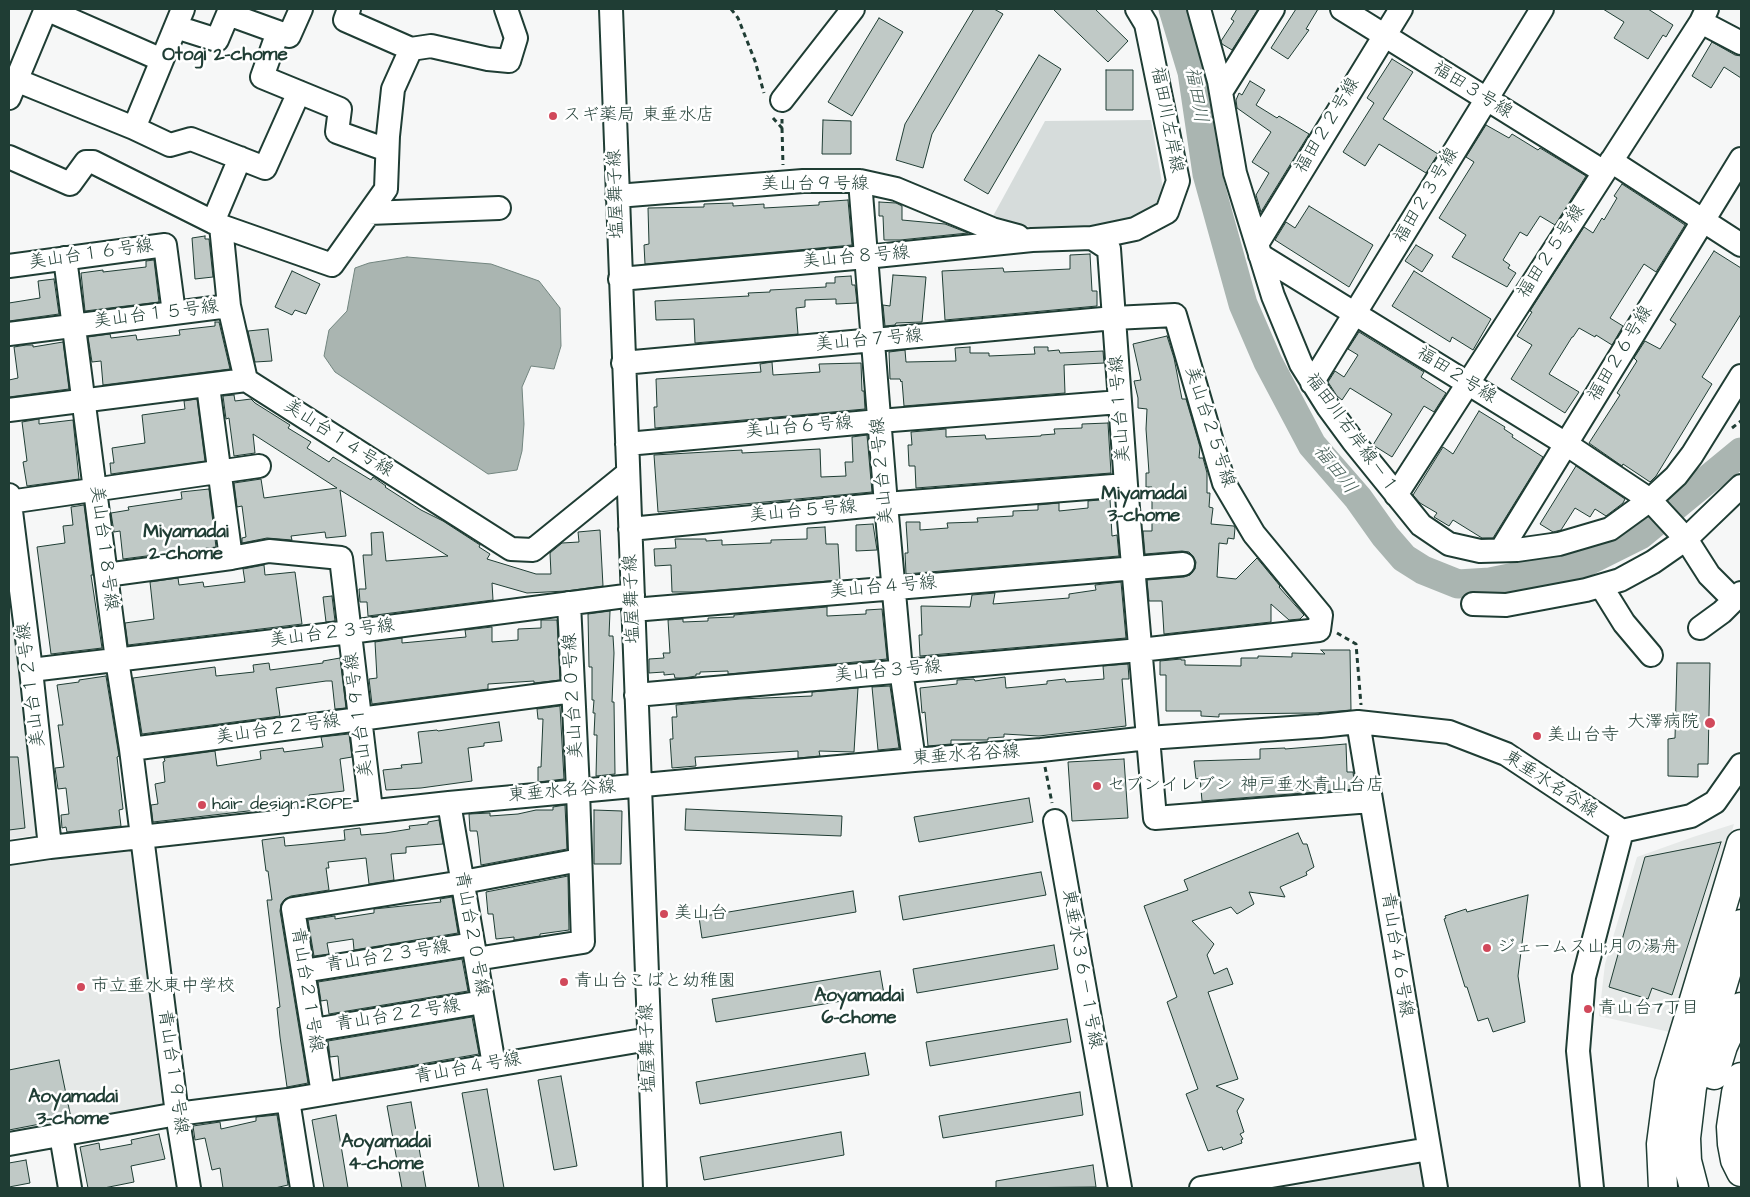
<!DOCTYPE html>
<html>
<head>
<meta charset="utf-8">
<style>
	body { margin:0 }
	#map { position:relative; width:1750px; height:1197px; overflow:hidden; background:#f6f7f7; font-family:"Architects Daughter",sans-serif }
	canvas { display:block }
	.frame { position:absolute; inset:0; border:10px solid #1f3d34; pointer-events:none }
</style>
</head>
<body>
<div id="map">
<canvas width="1750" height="1197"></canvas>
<div class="frame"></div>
</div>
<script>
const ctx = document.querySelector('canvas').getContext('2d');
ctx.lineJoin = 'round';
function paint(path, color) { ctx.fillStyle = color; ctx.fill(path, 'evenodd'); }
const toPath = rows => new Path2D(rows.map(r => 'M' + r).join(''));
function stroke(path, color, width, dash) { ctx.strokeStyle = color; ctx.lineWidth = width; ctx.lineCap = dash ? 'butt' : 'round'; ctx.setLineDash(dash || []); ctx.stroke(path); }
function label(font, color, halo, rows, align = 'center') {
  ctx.font = font + ' "Architects Daughter","Klee One",sans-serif'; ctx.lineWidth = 5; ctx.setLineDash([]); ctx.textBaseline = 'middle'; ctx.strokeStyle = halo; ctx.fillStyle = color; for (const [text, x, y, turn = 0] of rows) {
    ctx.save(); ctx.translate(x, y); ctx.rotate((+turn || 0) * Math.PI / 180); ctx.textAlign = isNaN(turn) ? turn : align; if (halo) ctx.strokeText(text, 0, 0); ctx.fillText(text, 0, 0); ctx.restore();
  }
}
paint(toPath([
	[9,564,38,835,9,839],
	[1734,824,1674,1033,1599,1016,1605,964,1637,857,1693,837],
	[127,849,134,854,170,1109,9,1137,9,865],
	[1416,1163,1425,1169,1429,1188,1284,1188]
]), '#e6e9e8');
paint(toPath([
	[1151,120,1164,194,1146,217,1105,228,1050,232,992,218,1045,121]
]), '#d6dcdb');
const water = toPath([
	[407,257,491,264,539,281,560,308,561,346,554,369,531,366,522,387,524,424,522,451,517,470,488,474,335,372,324,356,329,330,347,311,355,268,369,263,407,257]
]);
paint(water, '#aab5b1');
stroke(water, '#72857f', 1);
stroke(toPath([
	[1173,9,1192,72,1207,174,1243,304,1268,362,1312,445,1358,498,1385,536,1404,558,1423,570,1458,584,1490,582,1584,563,1640,535,1741,452]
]), '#aab5b1', 29);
const building = toPath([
	[974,9,994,9,1003,14,932,134,923,168,896,160,905,124,974,9],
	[1053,9,1095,9,1128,41,1108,62,1053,9],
	[1237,9,1258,9,1232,50,1222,44,1221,41,1234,21,1231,19,1237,9],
	[1296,9,1318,9,1306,29,1309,30,1288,59,1271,48,1296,9],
	[1603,9,1648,9,1673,25,1666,37,1663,35,1648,59,1614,38,1624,22,1603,9],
	[879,18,903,32,852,116,828,102,879,18],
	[1712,42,1735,55,1741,56,1741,78,1724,67,1711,88,1692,76,1712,42],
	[1039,55,1061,69,988,194,964,180,1039,55],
	[1392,59,1413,72,1383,119,1438,154,1426,173,1379,144,1365,166,1343,152,1374,103,1367,98,1392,59],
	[1106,70,1133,70,1133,110,1106,110,1106,70],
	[1250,81,1265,90,1256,105,1277,118,1279,116,1309,134,1261,212,1256,195,1269,173,1252,162,1271,132,1237,108,1236,100,1239,93,1242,95,1250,81],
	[823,120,851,121,851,154,822,154,823,120],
	[1486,125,1509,138,1512,134,1538,150,1540,148,1586,176,1555,225,1540,216,1527,236,1520,232,1503,260,1510,265,1508,268,1516,273,1507,287,1452,257,1466,235,1439,218,1474,162,1466,157,1486,125],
	[1622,184,1685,225,1656,272,1644,264,1610,318,1623,326,1612,345,1596,335,1595,337,1579,328,1573,337,1572,337,1549,374,1579,392,1565,413,1511,379,1532,345,1517,336,1532,312,1530,311,1584,227,1593,233,1602,218,1604,220,1617,198,1614,196,1622,184],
	[848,200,852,245,645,264,644,245,649,244,648,208,704,207,704,204,733,203,733,206,764,204,764,208,819,205,819,202,848,200],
	[879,202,896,203,902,206,902,220,945,224,968,233,900,240,884,240,883,216,879,216,879,202],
	[1309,206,1373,245,1349,287,1275,240,1286,222,1295,228,1309,206],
	[205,236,205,239,209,239,213,277,195,279,192,238,205,236],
	[1416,245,1433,255,1422,272,1405,261,1416,245],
	[1714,251,1741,268,1741,314,1702,377,1712,384,1656,476,1650,482,1623,464,1622,466,1589,443,1620,395,1617,393,1637,361,1634,358,1645,341,1660,349,1676,324,1670,320,1714,251],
	[1090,254,1092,291,1097,291,1097,306,945,320,942,271,1003,268,1004,272,1070,269,1070,255,1090,254],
	[154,260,159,302,85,311,81,273,103,270,103,272,146,267,146,261,154,260],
	[292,271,320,284,306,314,295,310,292,315,275,307,292,271],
	[1414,271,1491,319,1473,350,1452,337,1450,342,1392,306,1414,271],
	[893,275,926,277,922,322,896,323,895,325,885,326,883,305,890,306,893,275],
	[851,276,852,285,855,285,857,303,836,304,836,299,805,300,805,307,796,308,798,334,695,343,694,319,656,320,655,301,749,296,748,293,770,292,770,290,826,287,826,283,835,283,835,277,851,276],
	[54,279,59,314,9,321,9,303,40,298,38,281,54,279],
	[215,322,219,322,230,369,103,385,101,361,92,362,88,337,110,334,111,338,136,335,137,340,180,335,179,330,215,326,215,322],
	[268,329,272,361,255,362,248,331,268,329],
	[1359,332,1424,372,1421,377,1446,393,1434,412,1424,406,1392,457,1373,445,1392,414,1350,388,1342,400,1337,396,1328,382,1335,371,1344,377,1358,355,1348,349,1359,332],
	[1167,336,1174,358,1182,399,1186,399,1200,447,1199,458,1203,458,1207,473,1207,493,1210,493,1209,507,1213,508,1211,524,1234,526,1235,528,1234,539,1228,538,1227,544,1219,543,1217,577,1236,579,1257,558,1280,586,1279,587,1304,615,1300,619,1289,620,1271,604,1271,622,1164,634,1162,601,1149,601,1147,580,1184,577,1190,575,1195,569,1196,562,1193,556,1189,552,1182,551,1145,554,1143,531,1152,531,1152,487,1146,487,1146,473,1149,473,1146,429,1147,409,1138,408,1138,398,1134,381,1141,380,1133,344,1167,336],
	[63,342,69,389,9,397,9,380,18,378,14,347,26,345,33,345,33,347,63,342],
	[970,347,970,353,989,353,989,356,1035,354,1034,347,1048,347,1048,351,1059,350,1060,353,1103,351,1104,363,1064,365,1065,393,904,406,902,381,901,382,900,379,890,379,889,352,905,350,906,362,956,361,955,348,970,347],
	[772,362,773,375,820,372,819,364,861,363,862,391,864,391,865,409,655,428,654,407,657,407,656,379,761,372,760,364,772,362],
	[234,395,235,401,251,399,255,403,290,425,288,428,311,442,307,448,329,462,333,457,371,480,373,477,386,486,385,487,421,510,443,521,480,545,479,547,490,554,487,559,536,574,551,574,550,553,562,543,579,542,578,532,600,530,603,586,566,591,527,593,492,583,493,600,368,616,367,602,360,602,359,589,366,589,363,555,372,555,371,533,383,532,386,561,448,556,340,490,346,536,326,538,325,532,291,536,292,540,267,538,242,543,242,538,246,537,242,506,237,507,234,483,261,479,264,498,337,488,253,434,255,453,234,456,229,418,226,419,223,396,234,395],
	[197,399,205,461,111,474,110,463,114,463,112,448,145,443,142,415,185,409,184,401,197,399],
	[1479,411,1505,427,1504,429,1513,435,1512,437,1543,457,1493,538,1482,538,1453,520,1449,526,1434,517,1437,513,1420,503,1413,495,1443,447,1453,454,1479,411],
	[39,419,39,424,73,420,79,479,27,486,23,462,27,461,22,422,39,419],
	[1108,423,1111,473,916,488,915,466,909,466,908,445,912,445,911,432,946,429,946,437,985,435,986,439,1041,436,1041,435,1055,434,1054,429,1082,428,1082,424,1108,423],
	[867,435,872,492,658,512,654,455,742,450,742,453,820,449,821,477,846,476,845,462,853,462,852,437,867,435],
	[1576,466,1625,499,1623,503,1606,516,1595,509,1590,517,1575,508,1561,530,1553,532,1540,524,1576,466],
	[209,489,216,547,123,559,120,531,114,532,111,513,129,510,128,507,182,499,181,492,209,489],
	[1110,499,1112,536,1117,535,1119,556,906,574,905,553,908,553,906,522,920,522,920,530,948,528,947,523,978,522,977,518,1013,516,1013,511,1038,510,1038,505,1059,503,1059,511,1088,508,1088,501,1110,499],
	[84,505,93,575,91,575,102,648,51,654,37,547,65,543,63,526,73,525,71,507,84,505],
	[873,524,877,550,856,551,856,525,873,524],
	[825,527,826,544,838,544,840,580,694,592,672,592,671,565,655,566,654,549,676,548,675,539,706,539,706,541,722,540,722,545,771,543,771,540,807,539,807,528,825,527],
	[264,565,265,575,295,572,302,624,128,645,125,623,154,619,150,582,178,578,179,585,203,582,204,587,245,582,243,569,264,565],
	[1121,582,1126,638,920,656,919,635,922,635,921,606,970,607,972,595,995,593,993,604,1069,598,1069,594,1096,590,1095,585,1121,582],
	[332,596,335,621,326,622,323,597,332,596],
	[827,607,827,616,866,614,866,610,882,609,887,659,728,674,728,671,700,672,700,674,696,674,696,676,684,678,675,678,674,674,664,675,664,672,649,673,649,659,664,658,663,653,670,653,668,620,683,619,683,622,708,621,708,618,734,617,734,615,827,607],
	[610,611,609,636,613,636,614,653,612,702,614,702,615,774,596,776,597,735,594,735,595,713,593,713,594,700,592,700,592,667,589,667,588,614,610,611],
	[541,620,557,620,560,680,534,683,534,681,488,684,488,689,372,704,369,679,377,678,375,642,402,638,402,643,466,637,465,630,492,627,492,642,518,640,518,629,541,628,541,620],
	[1321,650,1350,650,1351,710,1315,713,1219,714,1219,717,1201,716,1201,711,1166,711,1166,675,1160,675,1160,661,1181,659,1181,660,1185,660,1185,665,1241,666,1241,658,1258,658,1258,656,1292,657,1292,653,1325,654,1321,650],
	[340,658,346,708,335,709,332,681,326,681,276,688,280,716,142,734,133,678,215,667,216,676,254,672,253,665,269,663,270,670,323,663,323,661,340,658],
	[1677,663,1710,663,1708,764,1698,764,1698,777,1668,776,1668,739,1675,738,1677,663],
	[1128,664,1129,679,1122,679,1126,726,1039,736,1004,734,1004,737,988,738,988,740,951,740,951,744,928,746,925,712,922,713,920,688,957,684,957,680,974,679,975,681,1005,677,1006,688,1047,684,1047,681,1065,679,1066,682,1104,679,1103,666,1128,664],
	[106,676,119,756,117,757,123,809,119,810,121,826,67,832,66,827,62,828,61,815,69,814,66,788,58,789,55,768,64,767,58,725,63,725,57,685,79,682,79,680,106,676],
	[890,686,899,748,878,750,872,687,890,686],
	[858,688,854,752,819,751,820,756,798,758,798,751,695,757,696,766,672,768,670,739,673,739,672,717,677,717,676,705,740,699,812,696,812,692,858,688],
	[560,706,564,779,538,782,538,767,541,767,543,719,538,719,537,709,560,706],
	[499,722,502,741,484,743,484,746,468,748,472,781,421,788,386,790,383,770,402,768,401,765,422,763,418,732,437,730,438,731,499,722],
	[349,734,352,757,340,759,344,791,309,795,309,800,273,805,274,808,153,822,151,805,158,804,155,784,165,782,163,762,165,761,164,758,215,751,217,766,261,759,260,751,283,748,284,752,323,747,321,737,349,734],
	[1346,744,1347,772,1353,772,1355,789,1202,801,1200,778,1196,779,1194,761,1260,759,1260,749,1285,748,1285,749,1346,744],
	[9,757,18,757,25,828,9,830,9,757],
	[1124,759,1128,818,1072,821,1068,762,1124,759],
	[1029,798,1033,822,919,842,914,817,1029,798],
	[565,805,567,849,481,865,478,837,477,831,470,831,469,814,490,813,490,816,518,814,536,810,553,810,553,807,565,805],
	[686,809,842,816,841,836,685,830,686,809],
	[594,810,622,811,621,864,594,864,594,810],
	[439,820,443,844,406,847,406,853,391,854,394,880,369,884,366,858,328,862,329,868,326,868,329,890,291,896,285,899,281,904,280,911,308,1083,287,1087,280,1037,277,1008,280,1007,267,900,272,900,268,871,266,871,262,840,284,837,285,846,307,844,345,840,344,830,360,828,361,835,385,833,410,829,409,826,428,824,428,822,439,820],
	[1298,833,1303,844,1307,844,1314,867,1306,872,1307,875,1280,887,1285,897,1249,892,1254,904,1237,914,1231,907,1192,921,1214,944,1207,955,1214,974,1227,968,1233,984,1208,992,1238,1079,1216,1086,1244,1099,1237,1111,1244,1132,1240,1134,1243,1139,1241,1140,1242,1143,1223,1150,1222,1147,1208,1151,1186,1094,1198,1089,1167,1002,1177,997,1144,906,1188,890,1184,880,1298,833],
	[1721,842,1672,995,1652,988,1648,999,1609,987,1645,857,1721,842],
	[1041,872,1046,895,903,920,899,896,1041,872],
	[568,876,569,930,540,934,540,936,514,940,514,937,496,939,493,914,488,914,486,892,568,876],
	[853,891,856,912,702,938,699,917,853,891],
	[1528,895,1518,976,1525,1022,1493,1032,1488,1018,1478,1021,1467,987,1465,987,1444,919,1446,918,1445,916,1466,909,1467,912,1528,895],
	[452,897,458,933,354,950,353,939,327,943,329,954,314,956,308,920,335,916,335,919,374,913,374,909,441,902,440,899,452,897],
	[1054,945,1058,969,917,993,913,969,1054,945],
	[462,959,468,991,329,1014,327,1000,321,1001,318,982,462,959],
	[880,971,884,994,716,1022,712,999,880,971],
	[472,1017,479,1054,340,1078,338,1056,330,1057,328,1041,472,1017],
	[1067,1019,1071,1042,930,1066,926,1042,1067,1019],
	[865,1053,869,1075,700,1104,696,1082,865,1053],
	[59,1060,71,1118,9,1130,9,1070,59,1060],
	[561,1076,577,1166,554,1170,538,1080,561,1076],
	[487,1089,504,1188,479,1188,462,1093,487,1089],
	[1080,1092,1083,1115,943,1138,939,1116,1080,1092],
	[411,1102,426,1188,402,1188,387,1106,411,1102],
	[277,1115,288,1185,275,1188,223,1188,220,1168,212,1170,205,1138,195,1140,193,1126,220,1122,221,1129,256,1121,256,1117,277,1115],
	[336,1115,348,1188,324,1188,312,1120,336,1115],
	[841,1132,844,1155,704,1180,700,1157,841,1132],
	[159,1134,165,1159,131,1166,134,1182,104,1188,88,1188,80,1147,99,1143,100,1150,132,1144,131,1140,159,1134],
	[26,1160,30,1183,9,1187,9,1163,26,1160],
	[1093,1165,1096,1187,996,1188,996,1181,1093,1165]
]);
paint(building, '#c0c9c6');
stroke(building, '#1f3d34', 1);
const minor = toPath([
	[46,9,162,60],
	[349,9,345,20,411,49],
	[611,9,655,1188],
	[1199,9,1219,81,1235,173,1273,296,1301,364,1328,407,1353,441,1421,525,1449,544,1480,551,1517,550,1559,544,1610,529,1650,500,1676,476,1692,455,1741,376],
	[1342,9,1604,172],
	[1701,22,1741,43],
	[176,27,217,40,228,14,289,36,301,9],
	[278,32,262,77,340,109,337,132,387,150],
	[16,80,134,128,183,9],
	[1221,92,1273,9],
	[9,98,46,9],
	[782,100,853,9],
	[134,128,170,145,191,139,265,168,299,92],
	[9,157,70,184,86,162,93,162,221,226],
	[1611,161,1741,245],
	[860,181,886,504,901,670,914,760],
	[617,196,803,181,860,181,896,189,992,229,1018,236],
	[369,213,499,208],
	[213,222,240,158],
	[1092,238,1109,249,1126,485,1155,818,1371,801],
	[1257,244,1401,9],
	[1260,255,1566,444,1650,500,1686,539,1709,575,1734,600],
	[65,258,117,660,131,749,177,1114,189,1188],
	[9,266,165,245,174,313],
	[620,279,866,257,1032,240,1092,238,1135,229,1167,212,1178,181,1146,24,1137,9],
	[229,306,221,226,332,265,386,189,388,136,393,89,411,49,431,46,488,59,509,61,516,38,506,9],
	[9,334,229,306,246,380],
	[623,363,1114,318,1175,315,1224,483,1254,534,1321,615,1319,630,1140,650,636,695],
	[1312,383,1542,9],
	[208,386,231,558],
	[9,410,246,380,511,549,533,550,628,473],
	[627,444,879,421,1120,402],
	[9,495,31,670,50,847],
	[1396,495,1701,22,1707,9],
	[9,502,259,466],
	[630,529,886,504,1126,485],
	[1501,550,1741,159],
	[106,575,231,558,269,551,341,558,371,810],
	[1601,586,1624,623,1651,655],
	[1473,604,1506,605,1586,590,1620,580,1653,562,1686,539,1741,486],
	[633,610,1183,564],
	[1700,628,1722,612,1741,593],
	[31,670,350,632,633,595],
	[1358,722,1436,1188],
	[131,749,573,691],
	[449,803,494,1065],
	[1055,821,1120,1188],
	[9,853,50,847,449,803,914,760,1041,750,1148,738,1320,726,1358,722,1449,732,1506,754,1622,831,1691,816,1715,802,1741,765],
	[476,959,583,942,578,790,569,603],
	[303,971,473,944],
	[313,1030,483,1002],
	[323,1094,293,909,463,882,580,860],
	[288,1100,302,1188],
	[61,1135,70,1188],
	[9,1144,177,1114,288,1100,649,1039],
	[1201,1188,1429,1149],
	[1592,1188,1578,1051,1584,977,1622,831]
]);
const highway = toPath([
	[1714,1075,1723,1046,1741,1007],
	[1741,1077,1736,1093,1731,1127,1732,1144,1735,1160,1741,1172],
	[1663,1188,1661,1144,1669,1083,1741,844],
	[1694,1188,1687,1161,1686,1138,1692,1087,1741,924]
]);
stroke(minor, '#1f3d34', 26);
stroke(highway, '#1f3d34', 31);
stroke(toPath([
	[731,9,738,18,755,61,764,93],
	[773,118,782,128,782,119],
	[782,128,783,165],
	[1732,428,1741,421],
	[1337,633,1356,644,1361,705],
	[1045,767,1052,803]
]), '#1f3d34', 3, [5, 4]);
stroke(minor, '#fff', 22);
stroke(highway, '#fff', 28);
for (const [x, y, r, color] of [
	[553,116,5,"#d1495b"],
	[1710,723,6,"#d1495b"],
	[1537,736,5,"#d1495b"],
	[1097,786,5,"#d1495b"],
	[202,805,5,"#d1495b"],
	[664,914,5,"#d1495b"],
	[1487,948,5,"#d1495b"],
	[564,982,5,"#d1495b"],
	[81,987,5,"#d1495b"],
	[1588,1009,5,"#d1495b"]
]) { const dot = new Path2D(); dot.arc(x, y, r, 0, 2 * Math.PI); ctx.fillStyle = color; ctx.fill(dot); stroke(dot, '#fff', 2); }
label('18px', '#1f3d34', '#fff', [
	["福田３号線",1472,91,32],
	["福田川左岸線",1166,120,79],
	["福田２２号線",1328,126,-59],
	["美山台９号線",815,185],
	["塩屋舞子線",617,194,-92],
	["福田２３号線",1427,196,-59],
	["福田２５号線",1552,252,-57],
	["美山台１６号線",91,255,-8],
	["美山台８号線",856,258,-5],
	["美山台１５号線",156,315,-7],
	["美山台７号線",869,341,-5],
	["福田２６号線",1621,354,-59],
	["福田２号線",1456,376,32],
	["美山台１号線",1121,409,-94],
	["美山台２５号線",1209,427,72],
	["美山台６号線",799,428,-5],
	["福田川右岸線－１",1351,434,54],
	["美山台１４号線",338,439,33],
	["美山台２号線",883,471,-95],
	["美山台５号線",803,512,-5],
	["美山台１８号線",103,548,83],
	["美山台４号線",883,588,-5],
	["塩屋舞子線",633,599,-92],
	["美山台２３号線",332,634,-7],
	["美山台３号線",888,672,-5],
	["美山台１２号線",32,685,-97],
	["美山台２０号線",574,696,-93],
	["美山台１９号線",360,715,-97],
	["美山台２２号線",278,730,-8],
	["東垂水名谷線",966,756,-4],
	["東垂水名谷線",1550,785,33],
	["東垂水名谷線",562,792,-5],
	["青山台２０号線",471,934,80],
	["青山台４６号線",1396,955,81],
	["青山台２３号線",388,957,-9],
	["東垂水３６－１号線",1081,969,80],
	["青山台２１号線",306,990,81],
	["青山台２２号線",398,1016,-9],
	["塩屋舞子線",649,1048,-92],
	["青山台４号線",468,1069,-10],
	["青山台１９号線",172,1072,82]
]);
label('18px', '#1f3d34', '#fff', [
	["スギ薬局 東垂水店",563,116],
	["大澤病院",1699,723,"right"],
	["美山台寺",1547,736],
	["セブンイレブン 神戸垂水青山台店",1107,786],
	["hair design ROPE",212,805],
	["美山台",674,914],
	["ジェームス山;月の湯舟",1497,948],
	["青山台こばと幼稚園",574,982],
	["市立垂水東中学校",91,987],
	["青山台7丁目",1598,1009]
], 'left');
label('bold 19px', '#1f3d34', '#fff', [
	["Otogi 2-chome",225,56],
	["Miyamadai",1144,495],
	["3-chome",1144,517],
	["Miyamadai",186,533],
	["2-chome",186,555],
	["Aoyamadai",859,997],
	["6-chome",859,1019],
	["Aoyamadai",73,1098],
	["3-chome",73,1120],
	["Aoyamadai",386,1143],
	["4-chome",386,1165]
]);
label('italic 19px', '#49615a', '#fff', [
	["福田川",1195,95,80],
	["福田川",1334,470,52]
]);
</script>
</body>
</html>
